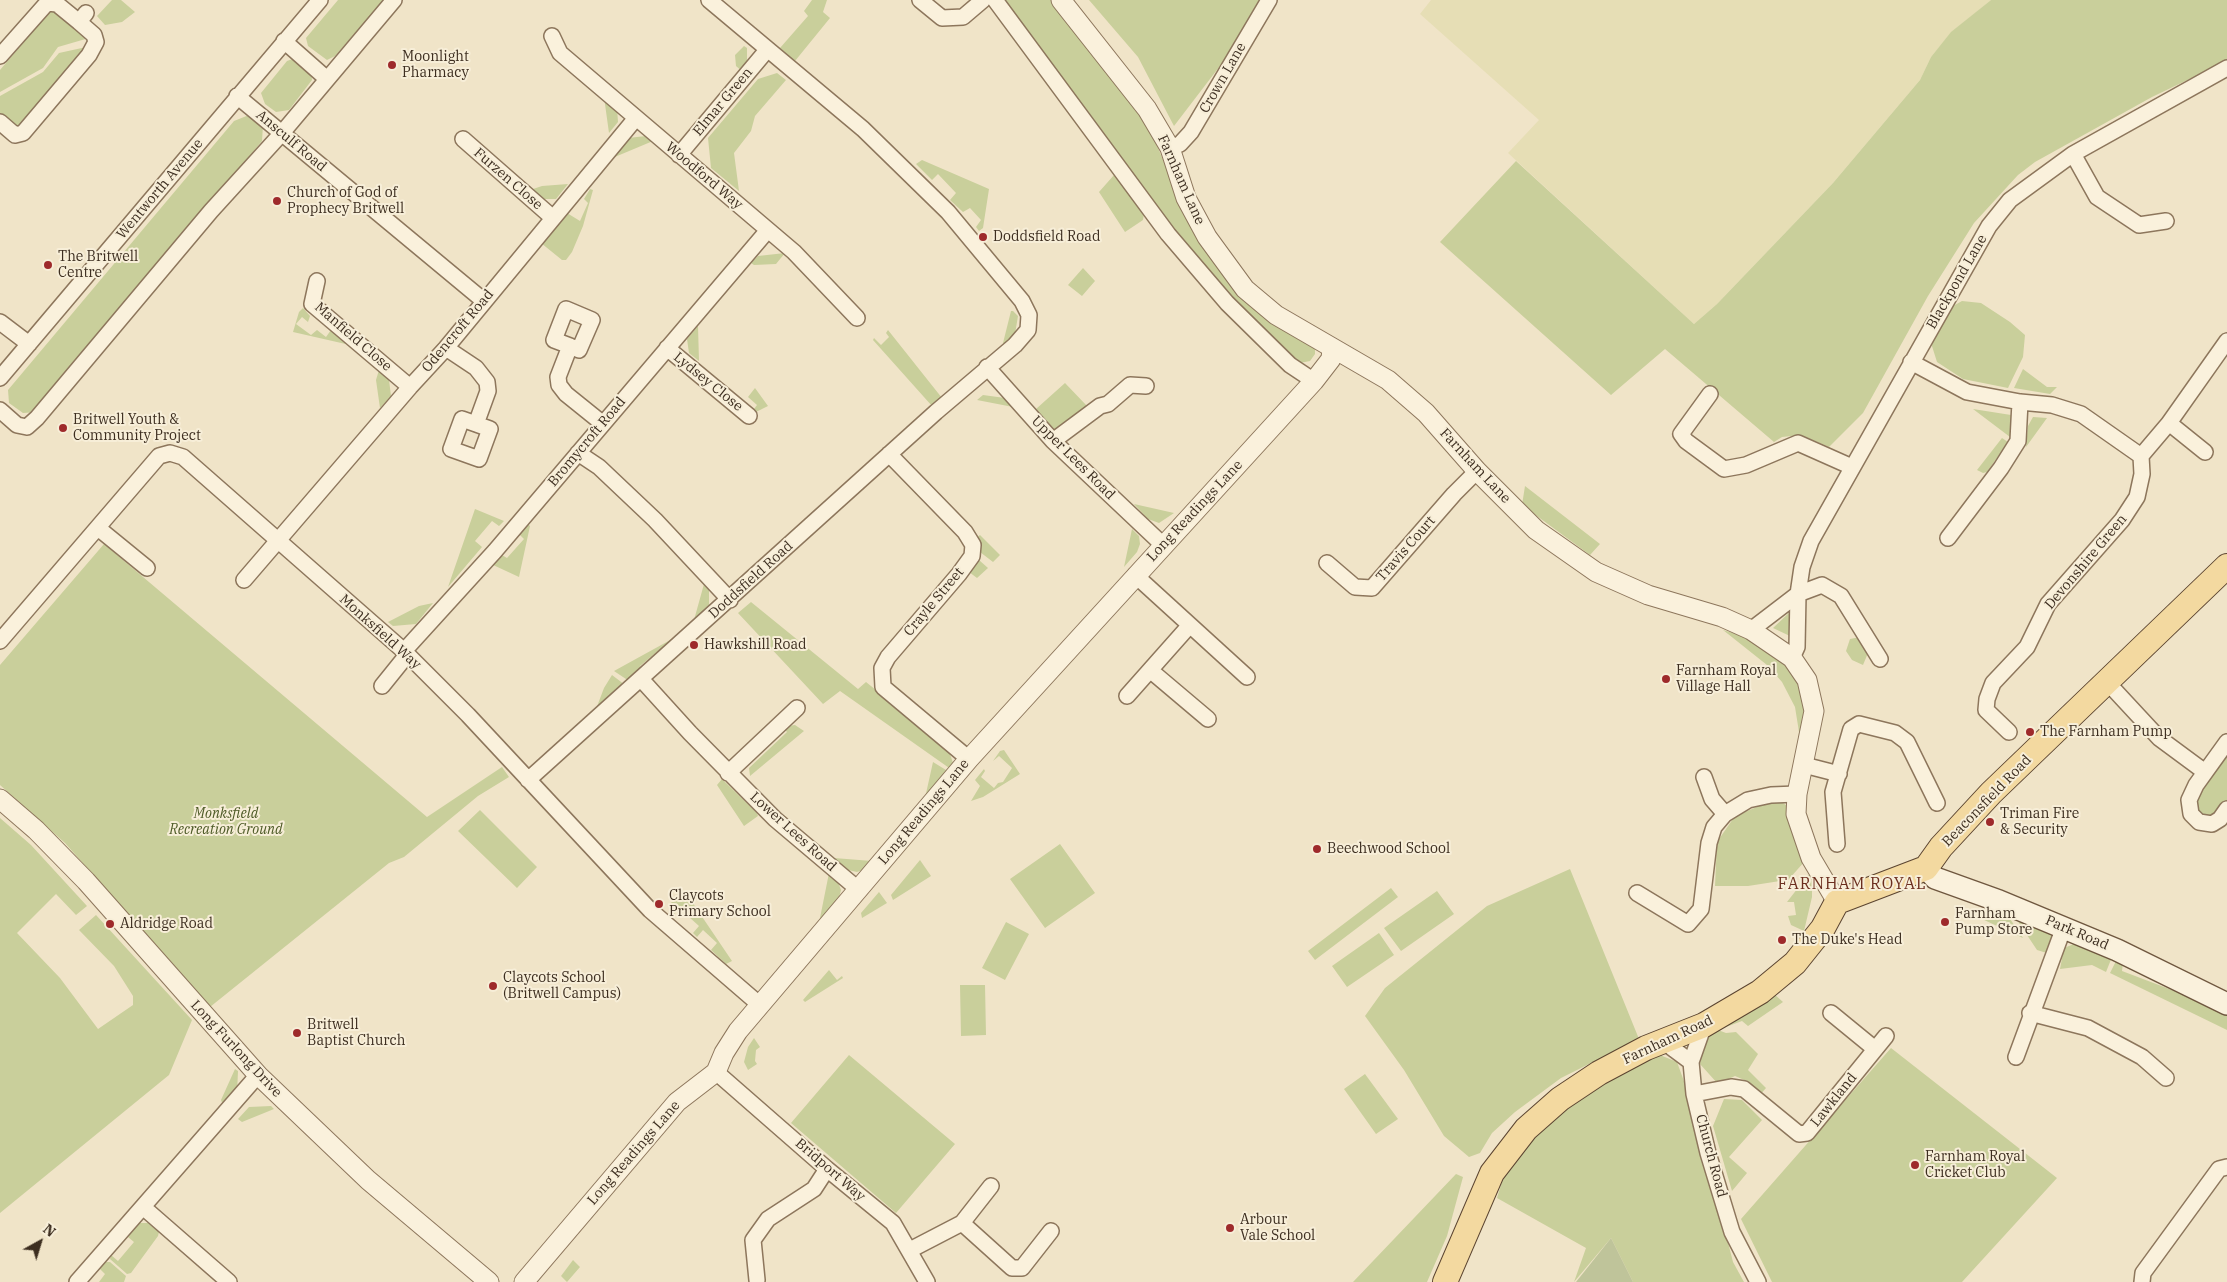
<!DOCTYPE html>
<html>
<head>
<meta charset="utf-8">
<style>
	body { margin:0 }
	#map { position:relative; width:2227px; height:1282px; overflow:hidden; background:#f0e4c8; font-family:"IBM Plex Serif",serif }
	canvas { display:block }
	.north { position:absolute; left:15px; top:1217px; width:50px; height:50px; -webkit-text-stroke:4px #f7eed8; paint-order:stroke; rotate:39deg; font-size:14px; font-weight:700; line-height:20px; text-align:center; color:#3d2e20 }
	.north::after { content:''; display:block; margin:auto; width:18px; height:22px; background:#3d2e20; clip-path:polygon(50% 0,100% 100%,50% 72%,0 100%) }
</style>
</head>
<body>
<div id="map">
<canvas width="2227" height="1282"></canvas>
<div class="north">N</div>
</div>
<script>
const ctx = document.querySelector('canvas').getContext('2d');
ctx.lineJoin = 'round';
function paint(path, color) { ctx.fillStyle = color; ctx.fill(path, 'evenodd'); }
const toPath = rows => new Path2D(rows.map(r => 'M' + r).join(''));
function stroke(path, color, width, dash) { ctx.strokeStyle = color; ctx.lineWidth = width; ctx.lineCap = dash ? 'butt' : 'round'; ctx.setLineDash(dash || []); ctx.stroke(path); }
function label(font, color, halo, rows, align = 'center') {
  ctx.font = font + ' "IBM Plex Serif",serif'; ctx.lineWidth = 4; ctx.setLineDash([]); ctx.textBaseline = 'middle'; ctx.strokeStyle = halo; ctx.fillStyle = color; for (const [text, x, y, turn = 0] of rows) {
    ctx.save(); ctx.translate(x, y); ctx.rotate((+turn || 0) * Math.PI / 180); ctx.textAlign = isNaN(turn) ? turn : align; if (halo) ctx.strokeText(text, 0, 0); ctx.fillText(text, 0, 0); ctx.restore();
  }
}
paint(toPath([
	[1431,0,1991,0,1951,33,1931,57,1920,80,1833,183,1717,304,1694,324,1508,153,1539,120,1420,14]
]), '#e6deb5');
paint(toPath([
	[112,0,121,0,135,12,122,22,105,25,97,16],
	[338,0,384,0,335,56,327,60,308,46,306,38],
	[812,0,827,0,823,12,830,18,795,61,780,48,808,16,804,11],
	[999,0,1051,0,1149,126,1187,218,1216,266,1229,283,1315,347,1315,354,1310,361,1300,363,1205,273],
	[1089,0,1259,0,1223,62,1174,126,1138,57],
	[1991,0,2227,0,2227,61,2152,97,2035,162,2018,175,1974,223,1928,296,1863,413,1829,447,1801,435,1782,437,1774,442,1665,349,1611,395,1440,242,1516,161,1694,324,1717,304,1833,183,1920,80,1931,57,1951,32],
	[54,8,89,38,58,47,43,68,0,92,0,70,45,17,45,10],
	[91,46,24,126,17,128,0,114,0,96,43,72,59,53],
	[744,46,747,48,747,70,744,73,736,66,735,55],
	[295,58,311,71,312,80,289,110,276,112,265,104,261,93,287,61],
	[777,73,786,80,755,116,751,131,734,153,739,191,711,168,708,138,758,79],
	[604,97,617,108,618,122,609,133],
	[249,115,263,125,262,141,37,412,23,413,9,403,8,390,234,121],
	[646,136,653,141,610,159,628,138],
	[922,160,989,189,983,228,979,231,976,227,981,220,970,208,963,212,950,200,956,193,938,174,932,180,916,164],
	[1114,175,1144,214,1143,220,1125,232,1099,192],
	[568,184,556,199,541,199,530,190,542,186],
	[590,189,593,190,583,226,572,252,566,260,562,260,541,243,567,213,580,221,588,203,584,199],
	[785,253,776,264,754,265,751,263,758,256],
	[1083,268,1095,281,1082,296,1068,285],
	[1962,301,1981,303,2010,322,2025,335,2023,357,2008,388,1963,379,1937,362,1931,343,1953,306],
	[303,308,310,316,308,322,302,317,296,324,311,335,317,330,326,337,331,330,350,345,293,332,299,312],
	[1011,311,1013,311,1018,316,1015,334,1007,343,1003,343],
	[698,326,699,361,689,353,687,339],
	[888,330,942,398,932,406,873,340,874,338,881,345,889,337,886,333],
	[2023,369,2047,387,2057,387,2050,394,2014,388],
	[379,370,389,380,391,396,380,408,376,380],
	[1065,383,1087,406,1085,414,1058,434,1036,409],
	[755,388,768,406,756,412,754,409,757,405,748,397],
	[983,395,1005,398,1013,407,977,400],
	[1973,409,2011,415,2016,422,2014,440],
	[2033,417,2047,418,2026,447,2028,426],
	[2002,438,2008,442,1987,472,1983,473,1977,470],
	[1525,486,1600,544,1590,555,1522,505],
	[1134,504,1174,513,1159,523,1148,519],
	[475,509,504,521,499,526,492,521,475,541,482,547,448,587],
	[527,523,530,526,519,577,491,564,500,554,507,558,524,539,518,533],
	[1132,529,1139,536,1140,544,1137,552,1124,567],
	[980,535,1000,555,993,562,980,552,975,539],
	[104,544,427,817,502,767,509,777,478,796,404,857,389,863,210,1007,65,843,0,785,0,665],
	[979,560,988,568,977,578,969,572],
	[704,584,709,588,709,611,694,620],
	[751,602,858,689,866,682,948,748,953,763,952,770,840,691,823,704,738,613],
	[433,603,416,624,393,626,388,622,419,606],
	[1791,611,1792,637,1773,628],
	[1723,630,1747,637,1779,657,1800,680,1807,710,1797,774,1799,732,1795,707,1782,682,1767,665],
	[683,633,667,655,659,650,640,666,646,674,635,685,614,671],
	[1860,637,1868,653,1863,665,1852,660,1846,651,1850,639],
	[612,675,629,688,593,717,604,688],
	[795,725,804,731,750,776,749,768,787,732,785,730,788,726],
	[1004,750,1020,774,983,797,971,801,980,786,975,780,984,769,985,771,981,777,994,788,998,783,1003,782,1012,768,999,756,993,761,1000,751],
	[2227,753,2227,800,2217,815,2210,819,2196,813,2194,800],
	[933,762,946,770,948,775,925,798],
	[722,779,757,813,758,816,744,826,717,785],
	[1769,802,1783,803,1790,808,1805,861,1781,888,1780,881,1748,886,1715,886,1717,842,1735,816],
	[480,810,537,867,517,888,458,831],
	[0,818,31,845,87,906,76,915,56,894,17,933,60,978,98,1029,133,1005,133,996,114,966,79,930,96,915,192,1020,169,1075,0,1213],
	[1060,844,1095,893,1045,928,1010,879],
	[834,858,872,861,863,870,857,872,848,870],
	[920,860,931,876,893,900,891,895],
	[1570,869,1639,1039,1561,1078,1515,1112,1492,1133,1480,1153,1469,1157,1444,1136,1404,1070,1365,1016,1385,988,1487,906],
	[829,873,838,882,841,890,839,898,819,923],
	[1808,875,1810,875,1812,882,1812,897,1804,931,1791,925,1788,916,1796,915,1794,902,1787,902],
	[1391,888,1398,897,1315,960,1308,951],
	[1437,891,1454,914,1401,951,1384,928],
	[879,892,887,903,862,918,861,913],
	[686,893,732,961,726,964,711,950,717,943,703,930,697,937,693,933,699,926,679,908,674,915,669,904],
	[1988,907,2006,913,2023,938,1982,919],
	[2013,914,2048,930,2055,944,2050,954,2037,950],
	[1006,922,1029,934,1005,980,982,968],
	[1379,933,1394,955,1347,987,1332,966],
	[2079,942,2112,957,2106,972,2092,965,2060,969,2064,948],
	[2117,959,2123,963,2122,971,2227,1011,2227,1030,2110,973],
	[829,970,837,980,842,976,843,978,805,1002,803,1000],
	[960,985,985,985,986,1035,961,1036],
	[1774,994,1783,1002,1748,1026,1742,1021,1718,1030,1726,1033,1736,1032,1758,1054,1748,1070,1766,1088,1759,1096,1749,1082,1735,1076,1718,1084,1700,1064,1702,1047,1707,1037],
	[754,1038,760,1047,756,1050,755,1061,757,1064,748,1070,744,1062,748,1047],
	[1891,1048,2057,1178,1962,1282,1772,1282,1741,1219],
	[849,1055,955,1144,896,1213,791,1123],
	[1660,1055,1677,1062,1694,1109,1733,1262,1744,1282,1633,1282,1611,1238,1574,1282,1586,1248,1497,1198,1508,1161,1545,1119,1629,1068],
	[235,1069,238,1071,237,1094,223,1105,221,1100],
	[1365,1074,1398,1119,1376,1134,1344,1089],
	[1724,1099,1742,1100,1762,1120,1729,1157,1747,1173,1732,1191,1713,1126],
	[271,1106,274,1109,242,1122,238,1119,249,1107],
	[1456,1174,1463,1177,1447,1236,1427,1282,1353,1282],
	[138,1223,148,1223,159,1232,158,1236,131,1273,127,1274,110,1259,111,1255,118,1261,134,1242,128,1237],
	[573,1260,580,1267,567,1282,561,1276],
	[105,1262,110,1262,126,1276,124,1282,99,1282,105,1274,100,1269]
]), '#c9cf9b');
paint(toPath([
	[1611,1238,1633,1282,1576,1282]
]), '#bfc49a');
const minor = toPath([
	[920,0,942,18,963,17,983,0],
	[995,0,1168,234,1227,303,1290,365,1314,381],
	[552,36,560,53,794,252,857,318],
	[284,41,327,79],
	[0,56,47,3,57,4,79,22],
	[237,96,484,301],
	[0,122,15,135,23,133,89,55,96,42,94,35,79,22,86,13],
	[463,139,553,218],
	[1170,148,1180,144,1191,132,1269,0],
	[2073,154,2097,197,2139,225,2166,221],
	[679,155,767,50],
	[317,281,312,304,410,387],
	[0,322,29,344],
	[570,346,579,350,592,320,566,309,554,340,570,346,558,377,559,385,566,394,602,423],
	[446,348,476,368,487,382,488,391,476,424],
	[667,348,749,416],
	[1911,362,1967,392,2020,402,2052,405,2081,414,2141,456,2142,474,2137,497,2122,520,2048,604,2027,647,1993,683,1987,699,1986,710,2009,732],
	[987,367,1053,441,1163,545],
	[0,378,320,0],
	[1710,394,1681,434,1686,441,1724,469,1746,465,1798,443,1852,467],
	[0,410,17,425,27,427,37,418,211,211,282,133,394,0],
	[462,419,490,429,479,459,451,449,462,419],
	[2169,423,2227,341],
	[1053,441,1100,406,1108,404,1130,385,1146,386],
	[578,453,599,467,655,520,730,600],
	[889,454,965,532,973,545,972,556,959,574,888,657,882,668,883,687,969,759],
	[2141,456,2169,423,2205,452],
	[98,528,147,568],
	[1948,538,2001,468,2018,441,2020,402],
	[1327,563,1355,587,1372,588,1454,494,1477,471],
	[1135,575,1247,677],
	[244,580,410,387,446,348,636,118],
	[1751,630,1798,594,1822,585,1841,596,1880,659],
	[0,641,159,456,170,453,183,457,404,651,468,715,650,910,760,1005],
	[404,651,495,551,768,230],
	[1792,658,1797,647,1798,594,1802,567,1811,541,1989,226,2010,200,2073,154,2227,68],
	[1150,670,1208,719],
	[641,679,690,733,775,819,859,890],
	[2107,682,2159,738,2205,772],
	[382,686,407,655],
	[1127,696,1190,625],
	[2227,742,2196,785,2189,800,2191,814,2199,822,2212,824,2220,819,2227,809],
	[1804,765,1839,774],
	[728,773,797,708],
	[1704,777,1712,799,1725,814],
	[528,780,936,412,1015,345,1028,330,1029,315,1022,301,948,212,863,129,709,0],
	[1837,844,1833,792,1851,729,1859,724,1895,733,1907,742,1937,803],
	[1637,893,1688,924,1701,909,1709,843,1714,827,1725,814,1748,800,1771,795,1797,794],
	[1831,1013,1875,1049],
	[2030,1013,2088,1028,2142,1057,2166,1078],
	[1704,1025,1691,1062,1694,1094,1708,1153,1732,1232,1758,1282],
	[1664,1042,1691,1062],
	[2016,1057,2064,927],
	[716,1072,827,1169,893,1223,927,1282],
	[1694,1094,1731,1087,1744,1089,1799,1134,1807,1133,1886,1036],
	[143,1207,229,1282],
	[962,1223,1012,1268,1022,1268,1051,1231],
	[910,1250,962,1223,991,1186],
	[757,1280,753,1240,768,1219,814,1189,827,1169],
	[77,1282,258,1075],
	[2142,1282,2143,1273,2219,1169,2227,1167]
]);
const tertiary = toPath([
	[1061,0,1147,109,1170,148,1186,198,1207,237,1245,289,1276,315,1388,380,1426,413,1477,471,1536,530,1596,572,1648,595,1722,617,1751,630,1792,658,1807,680,1814,711,1797,794,1796,814,1811,858,1837,902],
	[0,799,36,830,86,881,258,1075,368,1180,489,1282],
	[524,1282,677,1102,716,1072,724,1053,738,1031,969,759,1314,381,1331,359,1332,348]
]);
const secondary = toPath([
	[1926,868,1935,878,1999,901,2117,950,2227,1004]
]);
const primary = toPath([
	[1445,1282,1492,1173,1526,1129,1560,1099,1599,1073,1646,1048,1704,1025,1760,992,1795,963,1823,928,1837,902,1926,868,1941,847,1991,793,2227,566]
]);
stroke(minor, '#8d765c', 18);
stroke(tertiary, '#8d765c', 21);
stroke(secondary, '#6f573f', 24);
stroke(primary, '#5b4430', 26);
stroke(minor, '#faf1dc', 15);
stroke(tertiary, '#faf1dc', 19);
stroke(secondary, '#faf1dc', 21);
stroke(primary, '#f3d9a0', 24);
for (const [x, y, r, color] of [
	[392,65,5,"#9e2a2b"],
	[277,201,5,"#9e2a2b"],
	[983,237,5,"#9e2a2b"],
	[48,265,5,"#9e2a2b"],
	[63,428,5,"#9e2a2b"],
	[694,645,5,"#9e2a2b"],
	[1666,679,5,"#9e2a2b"],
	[2030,732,5,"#9e2a2b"],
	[1990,822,5,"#9e2a2b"],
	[1317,849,5,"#9e2a2b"],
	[659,904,5,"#9e2a2b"],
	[1945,922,5,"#9e2a2b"],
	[110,924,5,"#9e2a2b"],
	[1782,940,5,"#9e2a2b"],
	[493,986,5,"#9e2a2b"],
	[297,1033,5,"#9e2a2b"],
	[1915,1165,5,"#9e2a2b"],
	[1230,1228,5,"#9e2a2b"]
]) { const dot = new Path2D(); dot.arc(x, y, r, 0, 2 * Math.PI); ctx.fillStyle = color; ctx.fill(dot); stroke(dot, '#f7eed8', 2); }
label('14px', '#3d2e20', '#f7eed8', [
	["Moonlight",402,57],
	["Pharmacy",402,73],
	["Church of God of",287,193],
	["Prophecy Britwell",287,209],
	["Doddsfield Road",993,237],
	["The Britwell",58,257],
	["Centre",58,273],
	["Britwell Youth &",73,420],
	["Community Project",73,436],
	["Hawkshill Road",704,645],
	["Farnham Royal",1676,671],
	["Village Hall",1676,687],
	["The Farnham Pump",2040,732],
	["Triman Fire",2000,814],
	["& Security",2000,830],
	["Beechwood School",1327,849],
	["Claycots",669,896],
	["Primary School",669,912],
	["Farnham",1955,914],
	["Pump Store",1955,930],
	["Aldridge Road",120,924],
	["The Duke's Head",1792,940],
	["Claycots School",503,978],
	["(Britwell Campus)",503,994],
	["Britwell",307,1025],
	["Baptist Church",307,1041],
	["Farnham Royal",1925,1157],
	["Cricket Club",1925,1173],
	["Arbour",1240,1220],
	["Vale School",1240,1236]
], 'left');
label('14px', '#3d2e20', '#f7eed8', [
	["Crown Lane",1223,78,-60],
	["Elmar Green",723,102,-50],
	["Ansculf Road",291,141,40],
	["Woodford Way",704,176,40],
	["Furzen Close",508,179,41],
	["Farnham Lane",1181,180,66],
	["Wentworth Avenue",160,189,-50],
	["Blackpond Lane",1957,282,-60],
	["Odencroft Road",458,331,-50],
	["Manfield Close",353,337,41],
	["Lydsey Close",708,382,39],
	["Bromycroft Road",587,442,-50],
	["Upper Lees Road",1073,458,45],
	["Farnham Lane",1475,466,47],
	["Long Readings Lane",1195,511,-47],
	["Travis Court",1406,549,-49],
	["Devonshire Green",2086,562,-50],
	["Doddsfield Road",751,580,-42],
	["Crayle Street",934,602,-50],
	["Monksfield Way",380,632,42],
	["Beaconsfield Road",1987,801,-46],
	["Long Readings Lane",924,812,-50],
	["Lower Lees Road",793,832,42],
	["Park Road",2077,933,23],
	["Farnham Road",1668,1040,-25],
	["Long Furlong Drive",236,1049,47],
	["Lawkland",1834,1100,-51],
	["Long Readings Lane",634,1153,-49],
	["Church Road",1711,1156,75],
	["Bridport Way",830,1170,41]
]);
label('italic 14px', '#4d5a26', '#f7eed8', [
	["Monksfield",226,814],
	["Recreation Ground",226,830]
]);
ctx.letterSpacing = '1px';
label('16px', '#6b2e1e', '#f7eed8', [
	["FARNHAM ROYAL",1852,884]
]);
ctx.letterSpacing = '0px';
</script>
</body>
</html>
